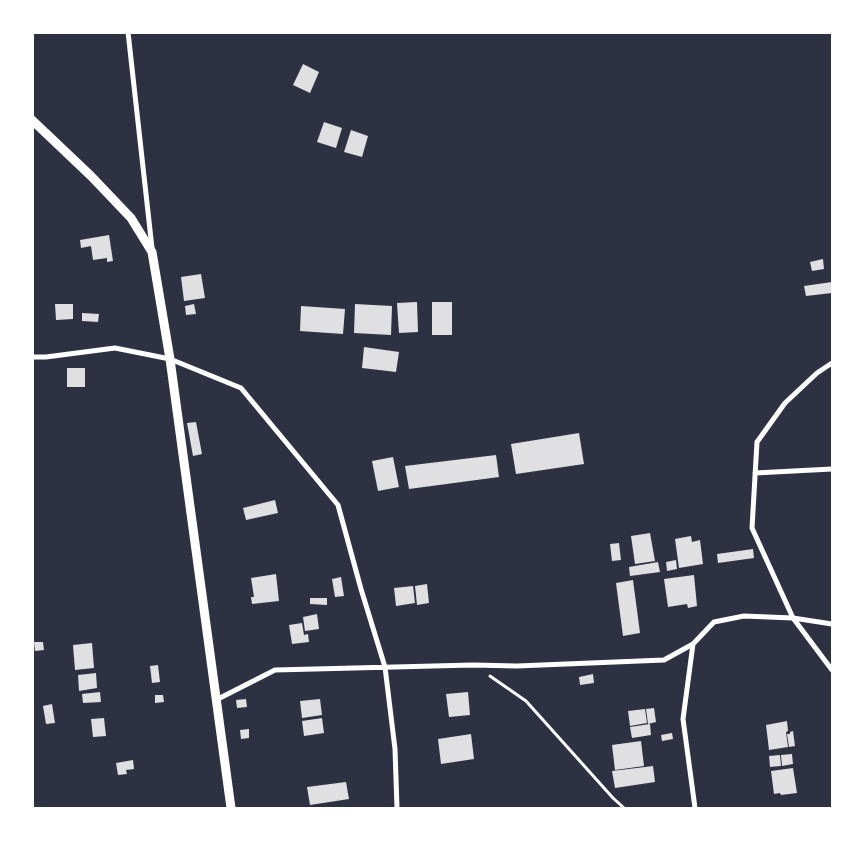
<!DOCTYPE html>
<html>
<head>
<meta charset="utf-8">
<style>
	body { margin:0 }
	#map { position:relative; width:865px; height:841px; overflow:hidden; background:#2d3142; font-family:"PT Sans",sans-serif }
	canvas { display:block }
	.frame { position:absolute; inset:0; border:34px solid #fff; pointer-events:none }
</style>
</head>
<body>
<div id="map">
<canvas width="865" height="841"></canvas>
<div class="frame"></div>
</div>
<script>
const ctx = document.querySelector('canvas').getContext('2d');
ctx.lineJoin = 'round';
function paint(path, color) { ctx.fillStyle = color; ctx.fill(path, 'evenodd'); }
const toPath = rows => new Path2D(rows.map(r => 'M' + r).join(''));
function stroke(path, color, width, dash) { ctx.strokeStyle = color; ctx.lineWidth = width; ctx.lineCap = dash ? 'butt' : 'round'; ctx.setLineDash(dash || []); ctx.stroke(path); }
paint(toPath([
	[303,64,319,72,310,93,293,85],
	[324,122,342,128,336,148,317,142],
	[351,130,368,136,362,157,344,152],
	[109,235,113,261,107,262,107,258,93,260,91,246,81,248,80,240],
	[823,259,824,269,812,271,810,262],
	[201,274,205,298,184,301,181,277],
	[832,282,832,293,806,296,804,286],
	[417,302,418,332,399,333,397,303],
	[432,302,452,302,452,335,432,335],
	[55,304,73,304,73,319,56,320],
	[194,304,196,314,186,315,185,306],
	[355,304,392,306,391,335,354,333],
	[301,306,345,309,343,334,300,331],
	[82,313,99,314,98,322,82,321],
	[364,347,399,352,396,372,362,368],
	[67,368,85,368,85,387,67,387],
	[196,422,202,454,193,456,187,423],
	[579,433,584,464,516,474,511,444],
	[496,455,499,477,409,489,405,466],
	[393,457,399,487,378,491,372,461],
	[275,500,278,513,246,520,243,508],
	[650,533,655,561,635,564,631,536],
	[691,536,692,542,700,540,703,564,679,568,675,539],
	[619,543,621,560,612,561,610,544],
	[753,549,754,558,718,563,717,554],
	[676,560,677,569,667,571,666,562],
	[658,562,660,572,630,576,629,567],
	[276,574,279,601,252,604,251,597,254,597,251,578],
	[694,575,697,606,688,608,687,604,668,607,664,579],
	[341,577,344,596,335,597,332,579],
	[633,580,640,633,623,636,616,583],
	[427,584,429,603,417,605,415,586],
	[413,586,415,603,396,606,394,588],
	[310,598,327,598,327,605,310,604],
	[317,614,319,629,305,631,303,617],
	[302,623,304,635,308,634,309,642,292,644,289,625],
	[34,642,43,642,44,650,35,651],
	[92,643,94,668,75,670,73,645],
	[158,665,160,682,152,683,150,666],
	[96,673,97,688,79,691,78,675],
	[593,674,594,683,580,685,579,677],
	[100,692,101,702,83,703,82,694],
	[468,692,470,715,449,717,446,694],
	[155,695,163,695,164,702,155,703],
	[246,699,247,707,237,708,236,700],
	[320,699,322,715,302,718,300,701],
	[52,704,55,723,46,724,43,706],
	[654,708,656,722,648,724,646,709],
	[645,709,647,723,630,726,628,711],
	[104,718,106,736,93,737,91,719],
	[322,718,324,733,304,736,302,721],
	[787,721,788,731,786,732,788,747,769,750,766,725],
	[650,724,651,735,632,738,630,727],
	[249,729,249,738,241,739,240,730],
	[793,731,795,746,789,747,787,734,790,734,790,732],
	[672,733,673,739,662,741,661,735],
	[471,734,474,759,441,764,438,739],
	[641,741,644,766,615,770,612,745],
	[792,754,793,764,782,766,781,755],
	[780,755,781,766,770,767,769,756],
	[133,760,134,769,126,770,127,774,118,775,116,763],
	[653,766,655,782,615,788,612,771],
	[793,768,797,793,781,795,780,793,774,794,771,771],
	[346,782,349,799,310,805,307,787]
]), '#e0e0e3');
stroke(toPath([
	[490,676,526,701,613,798,624,808]
]), '#fff', 3);
stroke(toPath([
	[128,32,152,248],
	[32,357,46,357,115,348,170,359,241,388,338,505,361,589,385,667,395,749,397,808],
	[832,363,817,373,785,403,757,442,752,528,793,618,832,624],
	[755,473,832,469],
	[216,700,275,670,473,665,517,666,664,660,693,644],
	[695,808,683,719,693,644,714,622,744,616,793,618,832,670]
]), '#fff', 5);
stroke(toPath([
	[32,120,91,176,131,218,152,252,170,359,231,808]
]), '#fff', 9);
</script>
</body>
</html>
